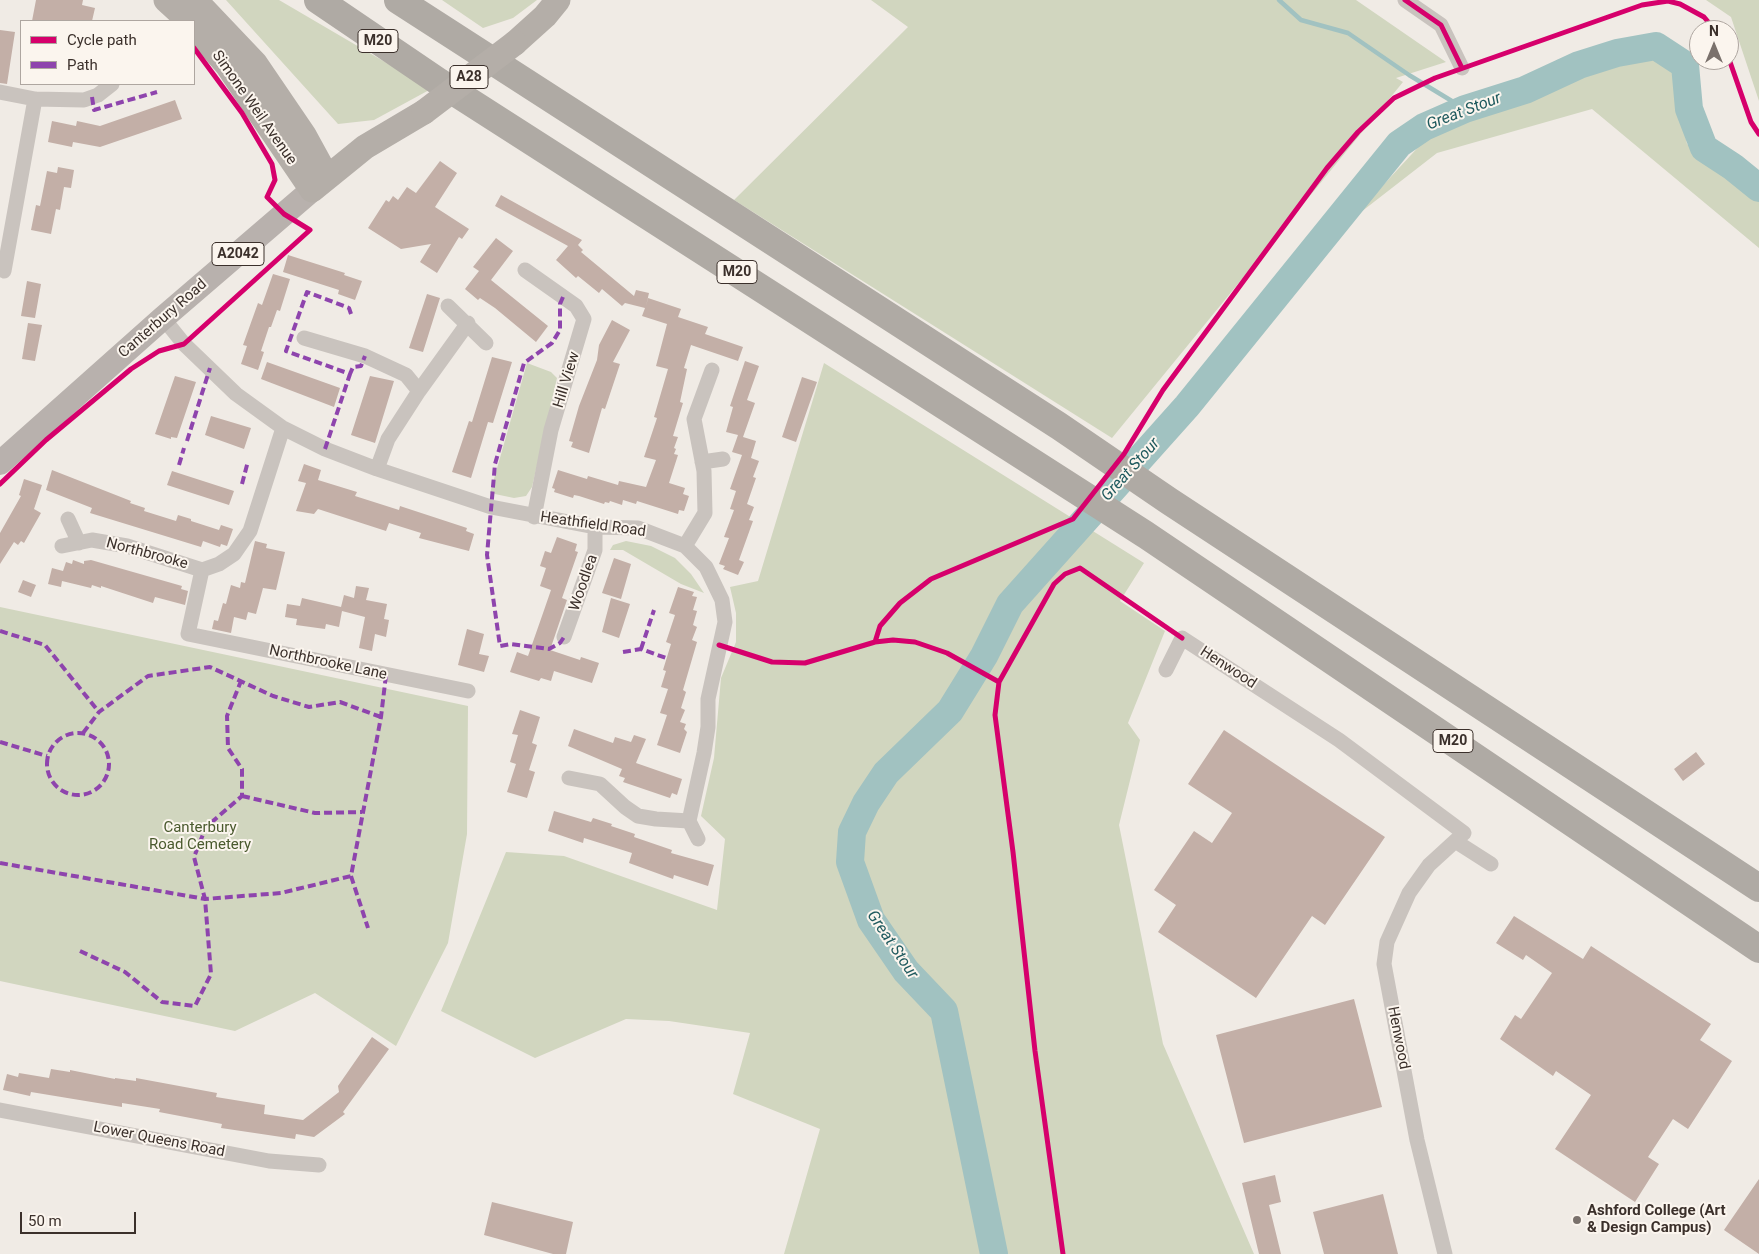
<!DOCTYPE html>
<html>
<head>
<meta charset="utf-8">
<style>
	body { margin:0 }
	#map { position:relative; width:1759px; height:1254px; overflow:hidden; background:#f0ebe5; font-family:Roboto,sans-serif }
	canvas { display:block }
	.legend { position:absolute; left:20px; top:20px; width:175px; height:65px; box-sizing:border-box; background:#fbf5ee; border:1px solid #aea6a0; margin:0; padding:6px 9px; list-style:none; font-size:15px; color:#3b302b }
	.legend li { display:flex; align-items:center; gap:10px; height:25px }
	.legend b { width:25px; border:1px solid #aea6a0 }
	.north { position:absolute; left:1689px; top:20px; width:50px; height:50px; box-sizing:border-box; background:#fbf5ee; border:1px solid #aea6a0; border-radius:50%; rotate:0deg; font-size:14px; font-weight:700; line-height:20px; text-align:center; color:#3b302b }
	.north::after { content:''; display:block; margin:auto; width:18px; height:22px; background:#7a716c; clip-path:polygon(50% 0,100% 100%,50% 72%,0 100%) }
	.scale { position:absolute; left:20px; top:1212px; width:116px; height:22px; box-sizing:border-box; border:2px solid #3b302b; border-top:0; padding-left:6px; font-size:15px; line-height:18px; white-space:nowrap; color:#3b302b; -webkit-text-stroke:4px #fbf5ee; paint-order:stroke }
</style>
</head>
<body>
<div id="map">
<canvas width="1759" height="1254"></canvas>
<ul class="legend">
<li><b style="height:6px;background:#d6006c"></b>Cycle path</li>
<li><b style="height:6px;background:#8e44ad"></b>Path</li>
</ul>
<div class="north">N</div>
<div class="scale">50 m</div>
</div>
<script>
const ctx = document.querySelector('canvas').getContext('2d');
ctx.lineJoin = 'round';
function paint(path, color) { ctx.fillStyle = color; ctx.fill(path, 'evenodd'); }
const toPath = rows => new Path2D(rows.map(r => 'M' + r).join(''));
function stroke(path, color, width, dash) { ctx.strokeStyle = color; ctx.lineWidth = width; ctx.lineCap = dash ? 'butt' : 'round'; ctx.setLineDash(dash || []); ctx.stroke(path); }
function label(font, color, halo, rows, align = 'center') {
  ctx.font = font + ' Roboto,sans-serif'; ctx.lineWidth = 4; ctx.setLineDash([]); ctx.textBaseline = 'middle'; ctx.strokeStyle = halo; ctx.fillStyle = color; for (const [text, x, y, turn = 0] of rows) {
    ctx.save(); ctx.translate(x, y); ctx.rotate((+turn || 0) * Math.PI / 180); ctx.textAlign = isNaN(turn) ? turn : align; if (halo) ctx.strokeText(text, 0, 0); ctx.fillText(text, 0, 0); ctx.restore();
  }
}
paint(toPath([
	[226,0,279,0,431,89,374,120,338,124],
	[442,0,537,0,513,18,483,28],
	[871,0,1356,0,1446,62,1396,78,1403,82,1112,438,734,200,908,27],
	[1706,0,1759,0,1759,101,1731,17],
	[1651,55,1673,72,1687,144,1759,189,1759,248,1592,109,1437,153,1352,219,1434,130,1468,116],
	[527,363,551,372,557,378,532,487,526,496,514,498,490,493],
	[824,363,1144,563,1120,601,1165,631,1128,723,1140,740,1119,825,1163,1044,1254,1254,784,1254,820,1129,733,1094,750,1033,669,1021,626,1019,535,1058,441,1011,506,852,564,856,717,910,725,839,701,816,714,758,721,678,736,642,736,613,730,587,758,581],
	[626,541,651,546,675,558,691,574,704,593,681,584,623,550,610,550,613,545],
	[0,607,468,706,467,834,448,943,396,1046,315,993,235,1031,0,981]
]), '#d1d6bf');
stroke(toPath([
	[1279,0,1301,20,1348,33,1409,75,1465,109]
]), '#a1c2c1', 4.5);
stroke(toPath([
	[994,1254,944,1011,906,971,871,920,850,862,852,832,866,803,886,773,950,711,984,656,1010,604,1187,406,1399,144,1424,127,1465,109,1525,90,1579,65,1617,53,1656,46,1685,65,1689,109,1704,148,1733,167,1759,188]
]), '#a1c2c1', 28);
paint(toPath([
	[36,0,83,0,82,5,95,8,92,21,32,21],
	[0,30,15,32,7,84,0,83],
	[175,100,182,119,100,147,73,142,72,147,48,142,52,121,76,126,77,121,100,126],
	[440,161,457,173,435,207,469,229,462,239,459,237,437,273,420,262,431,244,401,249,368,228,386,200,389,202,393,196,398,200,407,187,416,193],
	[58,167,74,170,71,188,64,187,60,210,56,209,51,234,31,230,36,205,40,206,47,171,57,173],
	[501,195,582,240,578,245,583,250,581,252,634,296,636,290,649,293,646,306,648,298,681,309,678,317,708,327,705,334,743,347,738,361,691,345,684,368,687,369,680,402,683,403,673,436,678,437,674,448,676,449,674,454,678,455,669,483,685,488,683,494,689,496,684,511,679,510,678,514,637,501,636,504,623,500,622,505,610,501,609,503,605,502,604,504,579,496,574,495,573,498,554,492,555,489,552,488,558,470,587,479,588,476,618,485,619,481,646,487,656,460,644,457,657,418,654,417,668,369,656,366,667,324,642,316,645,308,625,303,622,306,602,289,599,293,578,276,576,278,556,260,568,246,495,206],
	[496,238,513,251,491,280,548,326,536,342,495,308,480,298,478,300,465,289,479,271,473,267],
	[288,255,345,273,344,275,362,281,355,300,338,294,339,290,283,272],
	[273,274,290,279,280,311,277,310,271,327,269,327,261,351,264,352,258,370,241,364,247,346,243,345,258,303,262,305],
	[27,281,41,284,35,318,21,316],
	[427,294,440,298,423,352,409,348],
	[612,320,630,330,613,362,620,364,605,409,602,408,589,453,571,447,573,442,569,441,579,406,597,360,599,345],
	[28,323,42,325,35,361,22,359],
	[492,357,512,362,493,423,488,422,471,478,452,472,469,421,472,422],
	[745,361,759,366,747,400,755,403,743,437,756,441,751,458,759,461,753,477,756,478,747,504,754,507,749,520,753,521,739,560,744,562,738,575,723,569,725,566,719,564,729,538,724,537,734,510,730,509,736,491,730,489,742,455,732,452,738,435,726,432,733,407,730,406],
	[267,362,340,388,334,407,261,379],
	[175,376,196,382,177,438,171,437,171,439,155,434],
	[370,376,394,381,375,443,351,435],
	[802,377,817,382,796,442,782,437],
	[211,416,251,428,244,449,205,435],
	[304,464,321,470,318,480,357,492,355,496,399,510,400,506,406,508,467,528,466,531,474,534,469,551,419,538,421,533,389,523,386,531,318,509,314,514,296,511,306,483,298,481],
	[52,470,131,501,130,503,145,508,144,511,176,521,178,515,191,519,191,521,219,530,221,525,233,529,227,546,221,544,220,547,203,541,201,547,90,513,92,508,46,490],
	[172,471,234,491,229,505,167,485],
	[24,479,42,485,34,509,41,513,24,543,21,541,18,545,14,542,0,564,0,533,21,496,19,495],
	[557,537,577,544,575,551,578,552,562,598,567,600,550,650,580,660,581,657,599,663,592,683,554,671,551,681,541,678,539,681,510,672,517,652,528,656,542,616,551,590,540,586,546,568,540,566,545,551,551,553],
	[255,541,267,544,266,548,285,552,276,590,263,588,256,614,248,612,246,620,234,617,231,633,212,629,214,620,218,621,223,603,226,604,231,585,240,588,241,582,245,583],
	[614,558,631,564,621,599,602,593],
	[73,560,84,564,84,561,91,560,182,586,181,589,188,591,185,605,155,597,153,603,101,586,101,588,92,585,91,588,62,581,61,587,48,584,52,568,63,571,66,562,72,564],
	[23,580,36,585,31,597,18,592],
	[356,586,369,588,366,600,387,604,384,619,389,620,386,637,375,634,372,651,359,648,365,617,342,611,339,627,326,624,325,629,296,625,297,619,285,617,287,604,300,606,302,598,341,607,344,595,354,598],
	[678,587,694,592,692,596,697,597,693,610,697,611,693,625,697,627,692,640,697,642,683,690,686,692,681,708,685,710,680,722,686,724,684,729,687,732,680,753,657,745,667,715,660,713,668,689,661,687,666,671,663,670,671,644,666,642,675,615,669,613],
	[611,598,630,604,619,638,602,632],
	[467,629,484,634,479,654,489,656,484,672,458,665],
	[520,710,540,717,532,743,537,745,529,770,535,772,527,798,507,792,516,764,510,762,518,735,512,734],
	[574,729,613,743,615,737,631,742,634,735,646,739,636,763,682,779,677,795,672,793,670,798,623,782,625,778,619,776,622,769,568,746],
	[1224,730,1385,837,1325,925,1312,916,1256,998,1158,932,1176,905,1154,890,1194,831,1212,843,1232,813,1188,784],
	[1696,752,1705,764,1683,781,1674,769],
	[554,811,591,822,593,818,612,824,611,826,635,834,634,837,672,850,671,853,714,865,708,886,674,875,673,879,629,863,632,853,584,838,583,843,548,831],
	[1514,916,1583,959,1591,946,1711,1024,1700,1040,1732,1061,1688,1129,1673,1119,1648,1157,1659,1164,1635,1202,1555,1149,1591,1095,1556,1071,1553,1076,1500,1039,1515,1015,1521,1019,1552,973,1526,955,1523,960,1496,943],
	[1354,999,1382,1107,1244,1143,1216,1035],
	[372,1037,389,1049,343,1112,345,1114,314,1137,296,1134,295,1139,221,1128,222,1124,159,1112,160,1109,122,1103,122,1107,31,1092,30,1096,3,1090,7,1074,18,1077,19,1073,49,1078,51,1069,70,1072,70,1070,115,1079,115,1078,136,1081,136,1078,217,1093,216,1097,265,1105,264,1114,303,1120,339,1092,338,1086],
	[1275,1175,1281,1202,1269,1205,1281,1254,1259,1254,1242,1183],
	[1759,1179,1759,1254,1724,1230],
	[1383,1194,1398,1254,1324,1254,1313,1212],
	[492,1202,573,1222,566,1254,553,1254,484,1235]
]), '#c3afa7');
stroke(toPath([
	[1405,0,1441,25,1462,68],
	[0,92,35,99,84,100,98,95,112,84],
	[525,270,576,306,584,319,551,430,534,517],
	[4,271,35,99],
	[448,306,486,343],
	[163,318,184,344,236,394,283,428,325,449,377,469,491,507,595,527,638,528,685,546,706,567,722,600,725,622,708,699,708,727,704,753,689,821],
	[304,338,365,356,406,375,419,391],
	[702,462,723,459],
	[377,469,388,439,419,391,468,323],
	[68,519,79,543],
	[62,546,92,540,127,546,202,570,219,564,234,554,250,531,283,428],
	[685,546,705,513,704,471,694,419,712,370],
	[202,570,188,634,468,691],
	[564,637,595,550,595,527],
	[1166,670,1182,638,1339,740,1464,833,1429,865,1409,893,1387,942,1384,964,1417,1140,1445,1254],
	[569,778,600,784,625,807,638,816,656,819,689,821],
	[689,821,698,839],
	[1455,841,1491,864],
	[0,1110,269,1161,319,1165]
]), '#c9c3be', 15);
stroke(toPath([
	[0,463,163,318,312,190]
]), '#b8b1ad', 24);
stroke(toPath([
	[166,0,189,21],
	[195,0,255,63,304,135,327,177],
	[194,27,227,65,312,190,365,147,424,112],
	[515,43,545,16,558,0]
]), '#b4aea8', 25);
stroke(toPath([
	[318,0,439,82,1146,535,1759,949],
	[398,0,1059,426,1169,501,1759,888]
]), '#afaaa4', 28);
stroke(toPath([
	[424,112,515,43]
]), '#b4aea8', 25);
stroke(toPath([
	[92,97,94,110,157,92],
	[563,297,560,304,560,330,552,343,524,363,495,464,487,555,500,646,511,644,549,649,560,643,564,637],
	[351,314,349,308,307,292,286,351,350,374,353,367,361,366,365,356],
	[187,441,210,368],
	[325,449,350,374],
	[179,465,184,448],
	[242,484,248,461],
	[0,631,45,645,99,712],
	[641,649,654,610],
	[623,652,641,649,666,658],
	'47 764a31 31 0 1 1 62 0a31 31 0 1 1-62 0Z',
	[83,733,99,712,148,676,210,667,273,696,309,707,340,702,381,717],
	[0,742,47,756],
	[242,796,315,813,362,812],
	[0,863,205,899,281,893,351,876,381,717,386,675],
	[351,876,368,928],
	[80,951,125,972,162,1002,195,1006,211,974,205,899,194,857,206,827,242,796,242,769,228,748,227,716,241,681]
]), '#8e44ad', 4, [8, 4]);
stroke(toPath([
	[1405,0,1441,25,1462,68],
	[1729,59,1751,122,1759,134],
	[0,484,46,440,131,369,159,351,184,344,310,230,284,214,267,197,275,180,272,164,242,113,194,48],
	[875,642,880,626,900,603,931,579,1073,519,1124,454,1163,390,1327,168,1358,132,1394,98,1435,78,1642,5,1668,1,1680,4,1704,17,1715,30],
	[719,645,772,662,805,663,875,642,893,640,915,642,947,653,999,682],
	[1063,1254,1035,1051,1013,852,995,715,999,682,1054,584,1065,574,1080,568,1182,638]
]), '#d6006c', 5);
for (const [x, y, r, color] of [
	[1577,1220,5,"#7a716c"]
]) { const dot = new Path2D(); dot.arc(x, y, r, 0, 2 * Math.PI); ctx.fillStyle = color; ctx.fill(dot); stroke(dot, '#fbf5ee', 2); }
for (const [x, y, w] of [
	[378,41,40],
	[469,77,38],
	[238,254,52],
	[737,272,40],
	[1453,741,40]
]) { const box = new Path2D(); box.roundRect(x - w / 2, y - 11.5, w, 23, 4); ctx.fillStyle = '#fbf5ee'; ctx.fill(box); stroke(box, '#3b302b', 1); }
label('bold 14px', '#3b302b', null, [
	["M20",378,41],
	["A28",469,77],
	["A2042",238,254],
	["M20",737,272],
	["M20",1453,741]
]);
label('15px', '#3b302b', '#fbf5ee', [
	["Simone Weil Avenue",254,108,55],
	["Canterbury Road",163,319,-41],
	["Hill View",567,380,-73],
	["Heathfield Road",593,525,8],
	["Northbrooke",147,554,15],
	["Woodlea",584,583,-71],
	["Northbrooke Lane",328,663,12],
	["Henwood",1228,668,33],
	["Henwood",1398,1038,79],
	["Lower Queens Road",159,1140,11]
]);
label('15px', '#4a5a2e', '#fbf5ee', [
	["Canterbury",200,828],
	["Road Cemetery",200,845]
]);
label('bold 15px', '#3b302b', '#fbf5ee', [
	["Ashford College (Art",1587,1211],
	["& Design Campus)",1587,1228]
], 'left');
label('italic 16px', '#1f5a5e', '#fbf5ee', [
	["Great Stour",1464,112,-21],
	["Great Stour",1131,470,-48],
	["Great Stour",892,945,56]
]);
</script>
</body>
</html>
